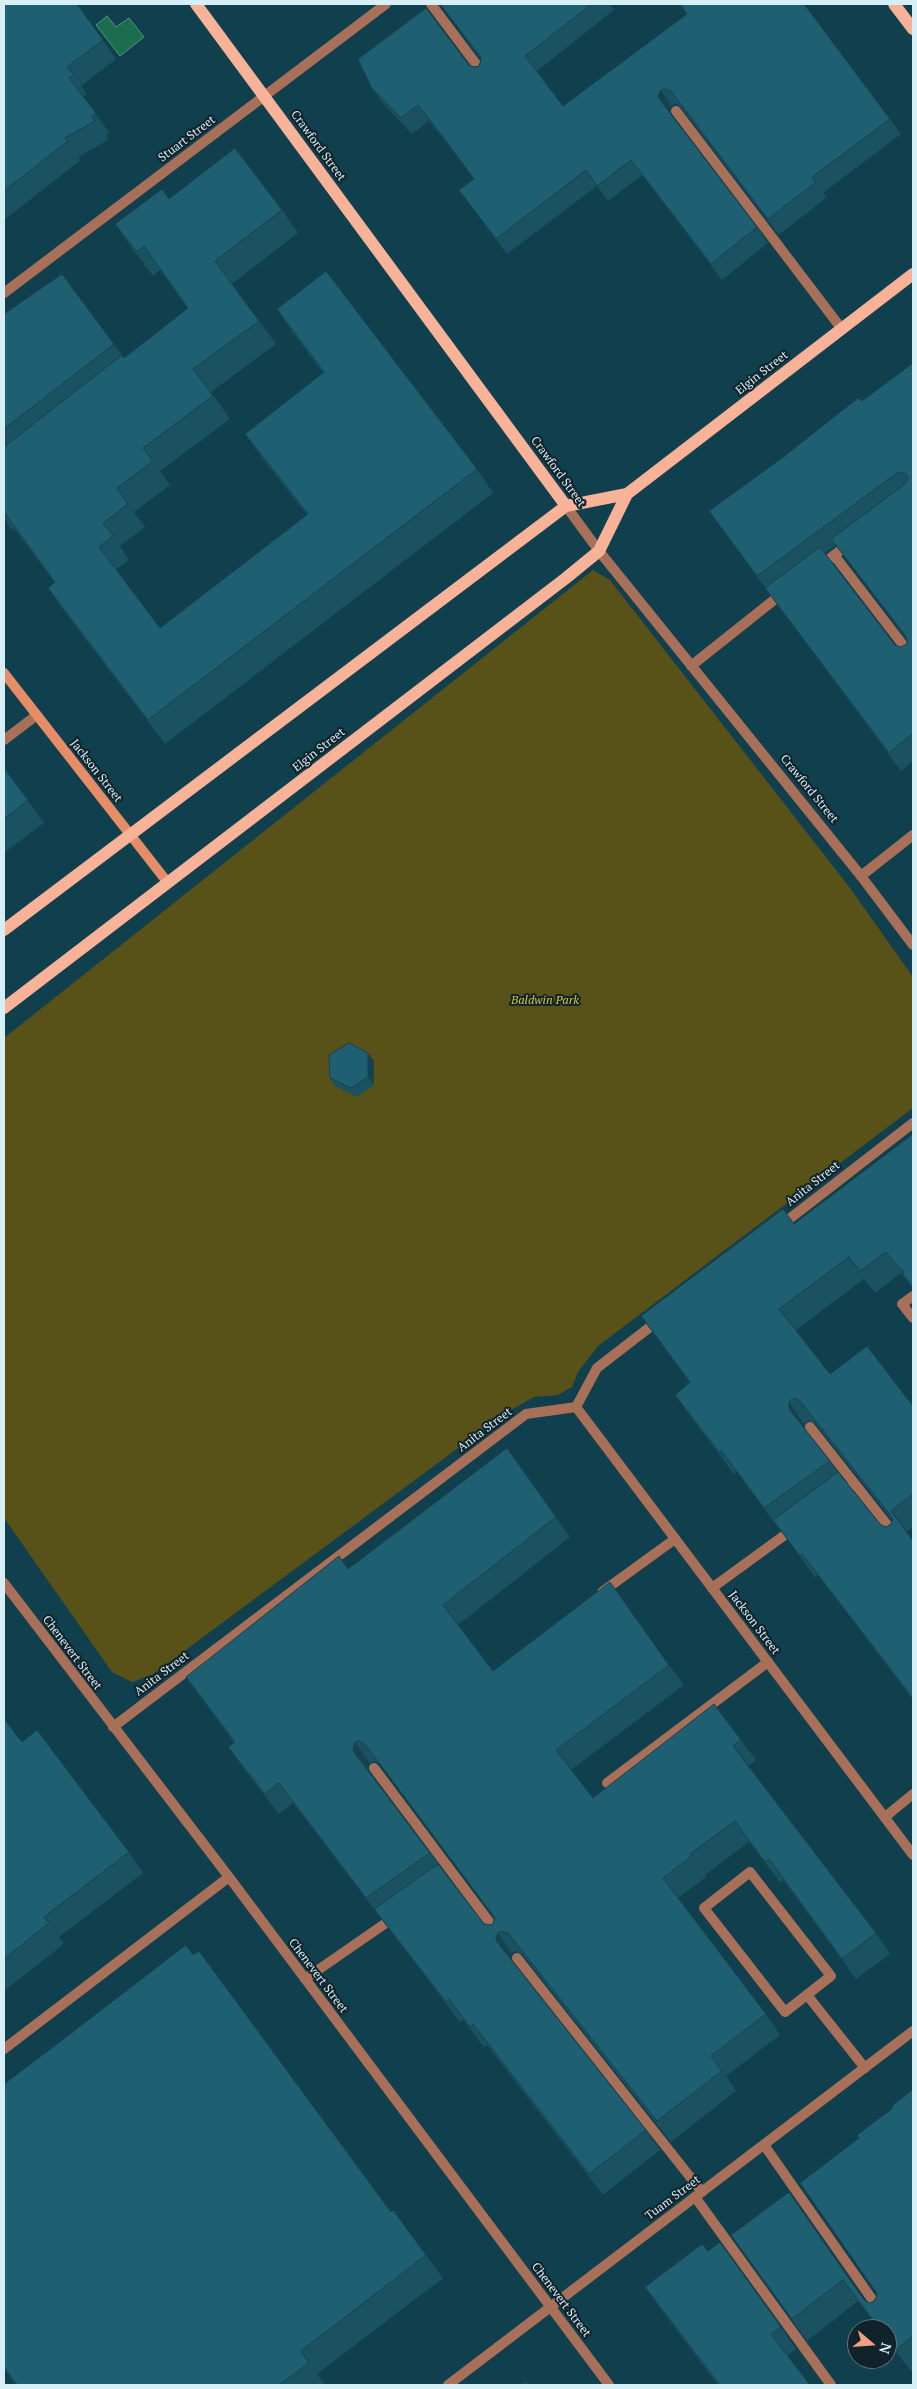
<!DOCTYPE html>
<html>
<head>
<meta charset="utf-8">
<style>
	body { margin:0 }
	#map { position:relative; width:917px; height:2389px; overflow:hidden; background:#103f4e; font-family:"PT Serif",serif }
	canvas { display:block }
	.frame { position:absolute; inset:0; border:5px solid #d6eef6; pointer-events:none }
	.north { position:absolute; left:847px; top:2319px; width:50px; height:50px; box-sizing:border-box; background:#11232a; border:1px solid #60747c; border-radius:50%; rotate:108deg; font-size:14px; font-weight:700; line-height:20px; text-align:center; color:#d6eef6 }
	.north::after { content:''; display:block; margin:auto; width:18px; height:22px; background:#f2a080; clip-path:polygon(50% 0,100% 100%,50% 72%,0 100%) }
</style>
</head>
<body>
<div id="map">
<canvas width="917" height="2389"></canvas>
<div class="frame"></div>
<div class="north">N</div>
</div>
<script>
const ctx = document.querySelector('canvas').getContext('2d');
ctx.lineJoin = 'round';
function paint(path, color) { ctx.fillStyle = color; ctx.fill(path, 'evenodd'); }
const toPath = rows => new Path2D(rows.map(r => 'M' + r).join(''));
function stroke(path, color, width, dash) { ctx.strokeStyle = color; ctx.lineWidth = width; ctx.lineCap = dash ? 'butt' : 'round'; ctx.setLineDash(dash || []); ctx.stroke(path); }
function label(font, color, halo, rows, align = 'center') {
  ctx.font = font + ' "PT Serif",serif'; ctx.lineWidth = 4; ctx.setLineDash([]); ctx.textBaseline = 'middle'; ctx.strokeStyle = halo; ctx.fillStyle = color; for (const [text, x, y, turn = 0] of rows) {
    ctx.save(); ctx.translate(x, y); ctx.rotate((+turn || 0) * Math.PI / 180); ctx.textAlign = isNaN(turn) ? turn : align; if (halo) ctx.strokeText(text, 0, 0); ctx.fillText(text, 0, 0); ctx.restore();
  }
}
paint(toPath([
	[593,570,610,580,850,888,913,977,913,1108,598,1346,578,1372,572,1387,558,1395,534,1397,504,1414,152,1675,132,1682,112,1672,4,1518,4,1038]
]), '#585118');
const water = toPath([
	[107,16,116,27,129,18,144,37,120,56,96,25,107,16]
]);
paint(water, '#1b6d4d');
stroke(water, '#539480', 1);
stroke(toPath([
	[431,4,485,76],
	[676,111,841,328],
	[834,555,913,658],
	[820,566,850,543],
	[691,666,784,592],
	[4,740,37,715],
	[913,1296,902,1304,913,1318],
	[810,1427,896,1536],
	[840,1495,855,1484],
	[712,1588,793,1529],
	[602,1592,675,1539],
	[374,1768,499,1935],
	[607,1783,768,1662],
	[885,1817,913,1794],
	[750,1872,831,1976,785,2012,704,1908,750,1872],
	[517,1958,702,2192],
	[305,1979,396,1916],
	[807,1995,865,2068],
	[764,2145,881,2312],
	[695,2197,831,2385]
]), '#a86f59', 10);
stroke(toPath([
	[4,293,386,4],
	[861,876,913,835],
	[779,1227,913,1123],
	[576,1407,913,1855],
	[4,1583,229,1877,609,2385],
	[113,1727,526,1414,576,1407,597,1368,659,1320],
	[4,2049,229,1877]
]), '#a86f59', 10);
stroke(toPath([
	[566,506,599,551,861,876,913,945],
	[448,2385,913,2031]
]), '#a86f59', 10);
stroke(toPath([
	[4,673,168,883]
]), '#e68c68', 10);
stroke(toPath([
	[196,4,566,506],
	[894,4,913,29],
	[4,930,566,506,627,494,913,274],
	[4,1008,566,578,599,551,627,494]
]), '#f8b297', 12);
paint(toPath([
	[4,4,103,40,116,59,81,86,87,94,83,97,109,132,106,135,108,140,78,157,81,160,4,220],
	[440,4,610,4,614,10,537,71,563,106,687,14,679,4,804,4,901,134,823,193,827,197,779,235,681,107,676,104,671,106,669,111,670,113,757,227,768,243,722,280,642,175,608,201,597,186,507,254,459,190,474,179,451,149,429,121,412,134,382,102,371,87,469,65,474,67,479,66,481,60,480,58],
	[169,199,282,210,298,233,232,284,276,344,211,392,230,419,160,471,170,485,134,512,145,527,120,546,129,560,116,569,160,628,307,515,262,458,245,434,323,373,293,333,277,309,477,469,493,493,165,744,64,611,48,588,54,582,14,528,12,530,4,518,4,314,114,344,124,358,188,309,160,270,153,276,131,247,115,224],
	[913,363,913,761,901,771,778,605,709,511,866,398],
	[836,545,906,638,907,644,901,647,895,645,825,553],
	[4,768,44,823,4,853],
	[374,1061,374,1085,357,1097,335,1086,330,1078],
	[913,1134,913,1289,901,1273,875,1293,864,1279,796,1330,830,1374,913,1406,913,1527,907,1532,913,1541,913,1700,818,1575,815,1577,737,1472,734,1474,690,1416,675,1395,690,1383,641,1316,794,1224],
	[809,1420,815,1423,892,1520,890,1525,886,1527,881,1525,838,1472,804,1428,804,1424],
	[507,1448,570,1537,458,1625,493,1671,669,1665,684,1685,571,1770,593,1798,741,1740,756,1760,748,1766,876,1933,890,1954,856,1979,783,1880,780,1882,749,1842,705,1875,706,1877,678,1898,766,2014,780,2035,726,2076,736,2091,671,2142,522,1954,516,1951,512,1953,510,1958,646,2130,660,2150,603,2195,487,2045,484,2047,463,2020,460,2022,293,1803,279,1814,243,1768,228,1747,234,1743,186,1677,348,1569],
	[374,1761,380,1764,495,1919,492,1925,484,1924,368,1770,367,1768,370,1763],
	[4,1719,22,1742,129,1852,143,1873,59,1937,64,1944,4,1991],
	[4,2084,391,2212,426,2255,443,2278,317,2374,325,2385,16,2385,4,2369],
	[913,2089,913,2369,911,2371,887,2340,887,2329,879,2329,858,2301,807,2341,731,2235,789,2192,864,2300,870,2303,874,2301,877,2296,859,2138],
	[708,2251,781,2327,796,2349,787,2356,810,2385,718,2385,661,2310,645,2287]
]), '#1b5262');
paint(toPath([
	[661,90,671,106,669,111,671,115,660,100,658,96],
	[368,1053,374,1061,374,1085,368,1077],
	[789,1402,804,1424,804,1431,789,1409],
	[355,1742,370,1763,367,1768,368,1772,354,1752,353,1748],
	[498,1933,512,1953,510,1959,497,1942,496,1938]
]), '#164250');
const building = toPath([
	[4,4,77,4,103,40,67,67,74,75,69,78,96,113,92,116,95,121,65,138,68,141,4,191,4,4],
	[440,4,592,4,525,56,563,106,687,14,680,4,804,4,890,119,812,177,816,182,768,219,671,91,665,89,661,90,658,96,660,100,757,227,711,264,631,160,597,186,586,170,496,239,459,190,474,179,440,133,418,105,401,118,371,87,358,59,426,8,469,65,474,67,479,66,481,60,480,56,440,4],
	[235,148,282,210,215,261,259,321,193,369,213,396,143,448,153,461,117,488,128,504,103,523,113,536,99,547,160,628,308,514,245,434,324,372,277,309,326,271,477,469,148,720,48,588,55,582,4,512,4,447,122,355,124,358,188,308,144,246,137,252,115,224,162,189,169,199,235,148],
	[62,274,114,344,4,429,4,314,62,274],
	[913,363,913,733,889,753,765,588,820,547,895,645,901,647,907,644,906,636,831,539,905,484,908,478,906,474,900,472,897,473,757,576,709,511,782,458,858,398,861,401,866,398,913,363],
	[4,768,28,800,4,819,4,768],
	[349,1043,368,1053,368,1077,351,1088,330,1078,329,1055,349,1043],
	[913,1134,913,1287,904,1276,903,1270,898,1267,886,1252,860,1271,849,1257,779,1309,830,1374,867,1346,913,1406,913,1494,891,1511,913,1541,913,1698,802,1554,800,1556,773,1520,838,1472,881,1525,886,1527,890,1525,893,1520,891,1516,800,1401,794,1398,789,1402,789,1409,830,1461,764,1508,721,1450,719,1452,675,1395,690,1382,641,1316,783,1209,794,1224,913,1134],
	[507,1448,556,1517,443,1605,493,1671,610,1582,669,1665,556,1750,593,1798,714,1704,741,1740,733,1746,876,1933,842,1959,769,1859,765,1862,735,1821,690,1854,692,1856,663,1878,766,2014,711,2056,722,2071,657,2121,508,1933,502,1931,498,1933,496,1938,497,1942,646,2130,589,2174,473,2024,470,2027,449,1999,446,2002,374,1909,438,1864,484,1924,492,1925,495,1918,365,1744,359,1741,355,1742,353,1748,354,1752,430,1853,366,1898,279,1783,265,1794,228,1747,235,1742,186,1677,339,1556,348,1569,507,1448],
	[4,1719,22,1742,37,1730,129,1852,44,1917,49,1923,4,1959,4,1719],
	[186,1945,193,1955,199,1951,391,2212,393,2210,426,2255,301,2351,309,2363,279,2385,17,2385,4,2367,4,2084,36,2060,186,1945],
	[913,2089,913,2336,896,2350,887,2338,887,2329,880,2329,843,2280,792,2319,731,2235,789,2192,864,2300,870,2303,874,2301,877,2296,876,2292,800,2183,859,2138,857,2135,893,2108,892,2106,913,2089],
	[720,2242,781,2327,771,2334,810,2385,720,2385,645,2287,702,2244,708,2251,720,2242],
	[526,2382,528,2385,522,2385,526,2382]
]);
paint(building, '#1f5f72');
stroke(building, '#164250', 1);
label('12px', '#d6eef6', '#11232a', [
	["Stuart Street",187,139,-37],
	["Crawford Street",318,146,54],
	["Elgin Street",762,373,-38],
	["Crawford Street",558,472,54],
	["Elgin Street",319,750,-38],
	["Jackson Street",96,771,52],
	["Crawford Street",809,789,51],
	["Anita Street",813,1184,-38],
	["Anita Street",485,1430,-37],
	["Jackson Street",754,1623,53],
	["Chenevert Street",72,1653,53],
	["Anita Street",162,1674,-37],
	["Chenevert Street",318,1976,53],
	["Tuam Street",673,2198,-37],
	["Chenevert Street",561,2300,53]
]);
label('italic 12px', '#d8c846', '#11232a', [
	["Baldwin Park",545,1001]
]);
</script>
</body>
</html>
